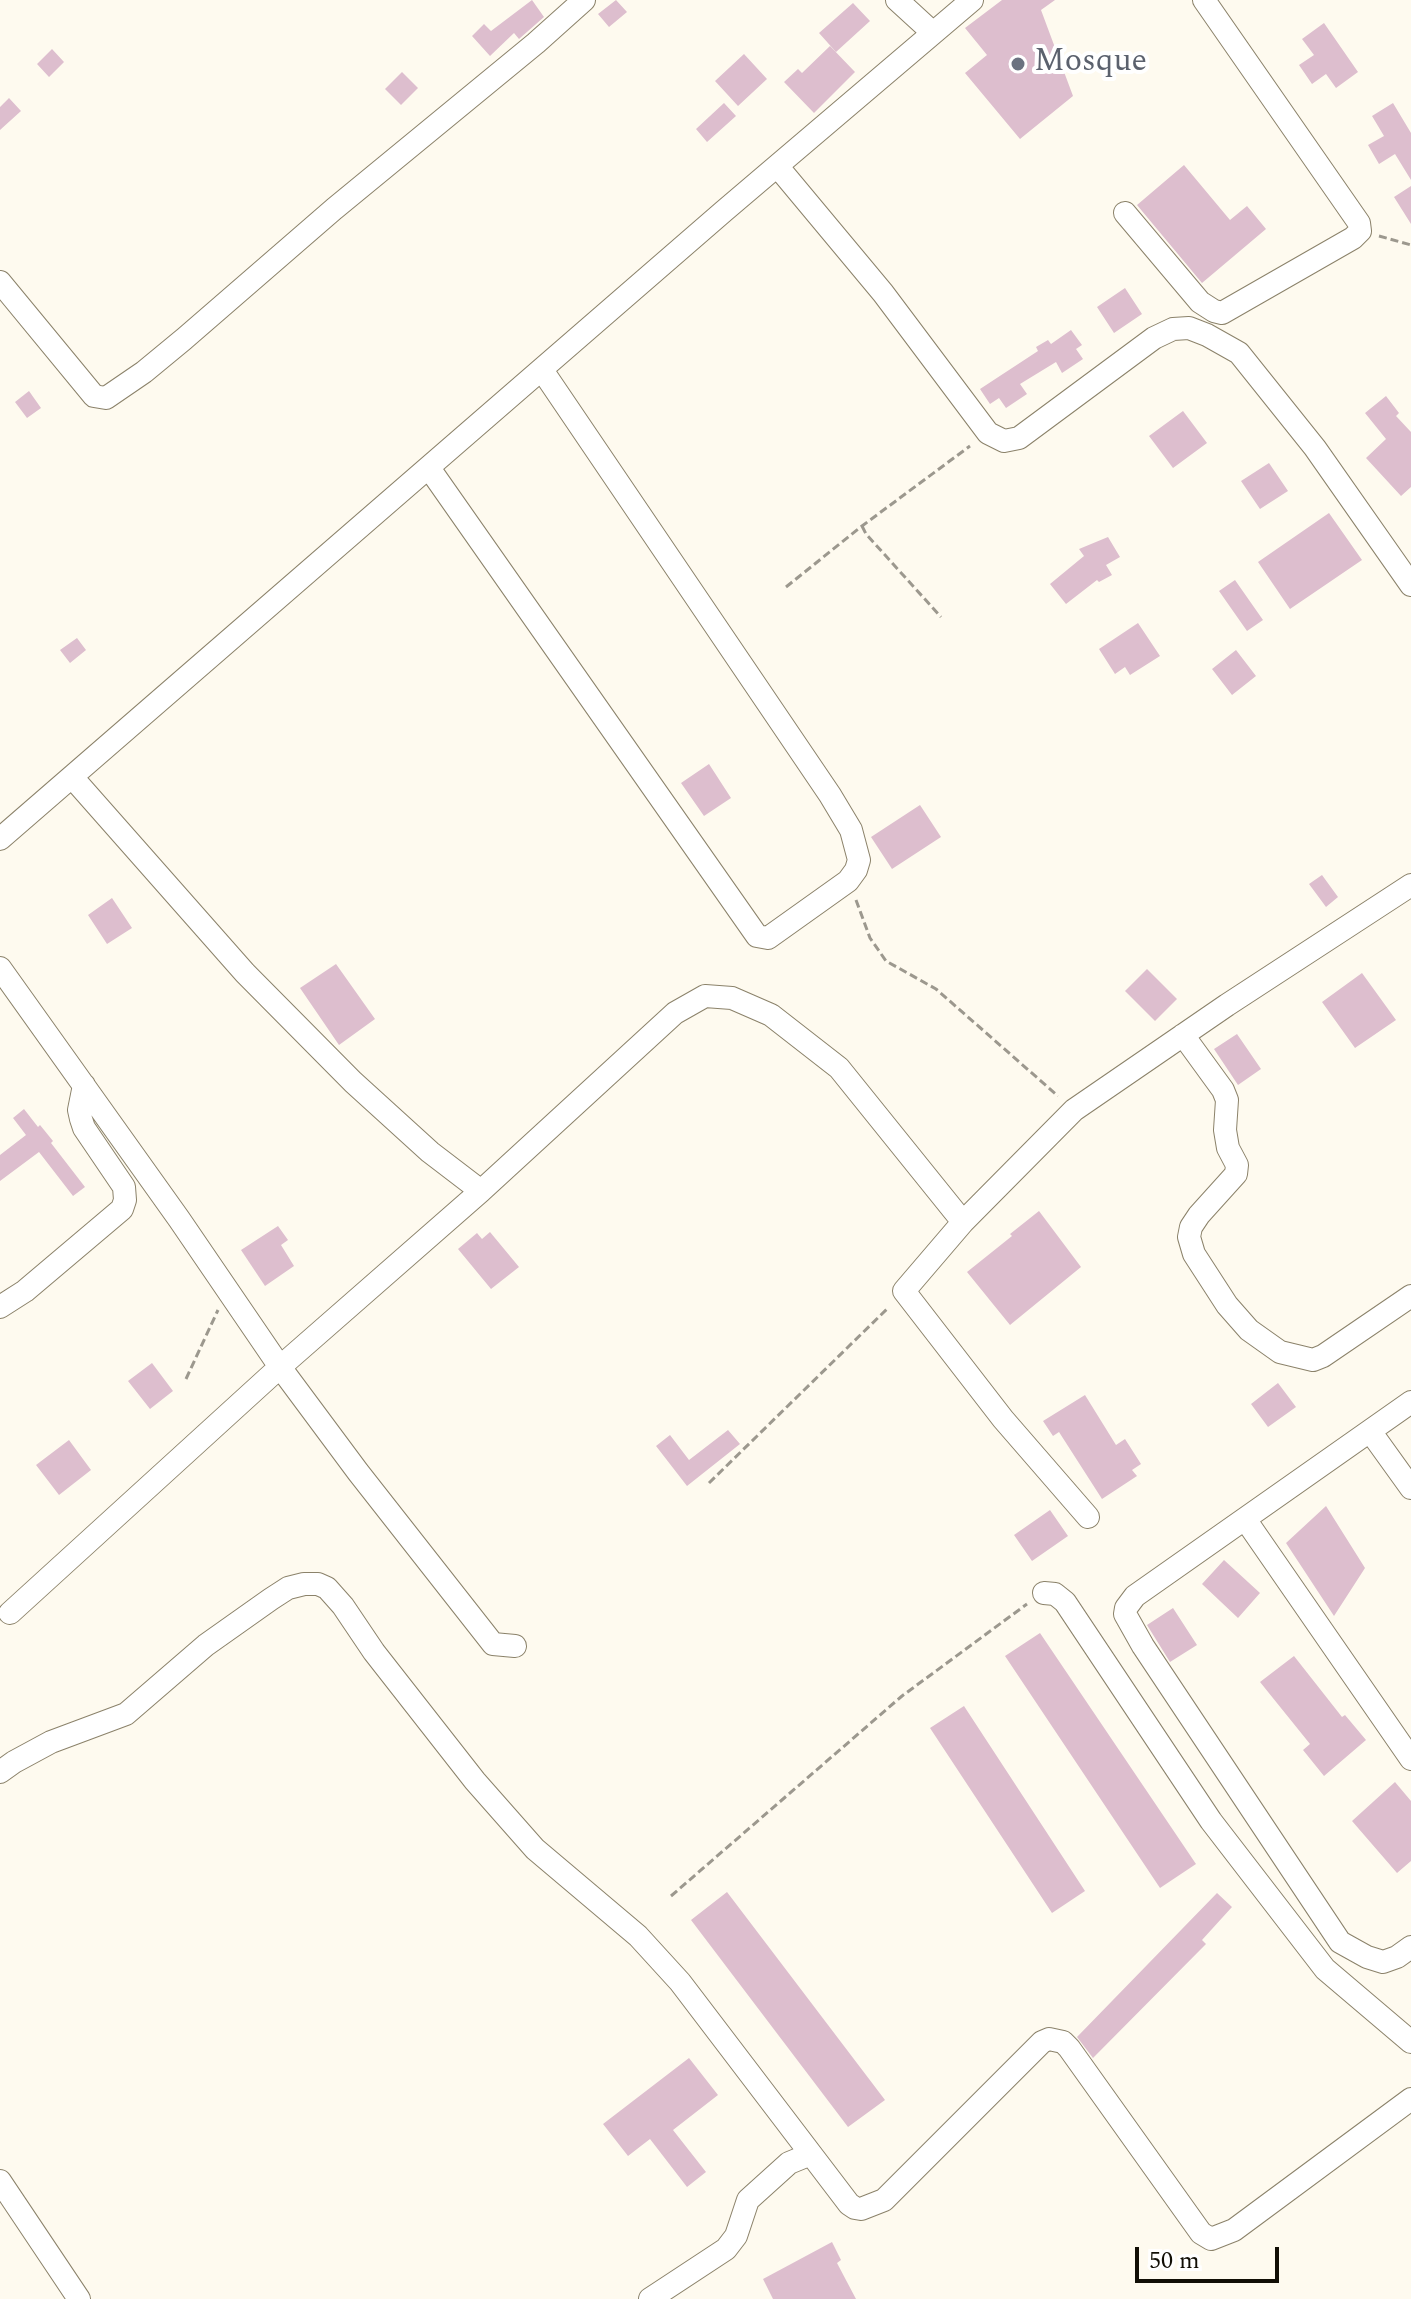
<!DOCTYPE html>
<html>
<head>
<meta charset="utf-8">
<style>
	body { margin:0 }
	#map { position:relative; width:1411px; height:2299px; overflow:hidden; background:#fefaef; font-family:Spectral,serif }
	canvas { display:block }
	.scale { position:absolute; left:1135px; top:2247px; width:144px; height:36px; box-sizing:border-box; border:4px solid #110e05; border-top:0; padding-left:10px; font-size:24px; line-height:28px; white-space:nowrap; color:#110e05; -webkit-text-stroke:6px #fff; paint-order:stroke }
</style>
</head>
<body>
<div id="map">
<canvas width="1411" height="2299"></canvas>
<div class="scale">50 m</div>
</div>
<script>
const ctx = document.querySelector('canvas').getContext('2d');
ctx.lineJoin = 'round';
function paint(path, color) { ctx.fillStyle = color; ctx.fill(path, 'evenodd'); }
const toPath = rows => new Path2D(rows.map(r => 'M' + r).join(''));
function stroke(path, color, width, dash) { ctx.strokeStyle = color; ctx.lineWidth = width; ctx.lineCap = dash ? 'butt' : 'round'; ctx.setLineDash(dash || []); ctx.stroke(path); }
function label(font, color, halo, rows, align = 'center') {
  ctx.font = font + ' Spectral,serif'; ctx.lineWidth = 8; ctx.setLineDash([]); ctx.textBaseline = 'middle'; ctx.strokeStyle = halo; ctx.fillStyle = color; for (const [text, x, y, turn = 0] of rows) {
    ctx.save(); ctx.translate(x, y); ctx.rotate((+turn || 0) * Math.PI / 180); ctx.textAlign = isNaN(turn) ? turn : align; if (halo) ctx.strokeText(text, 0, 0); ctx.fillText(text, 0, 0); ctx.restore();
  }
}
paint(toPath([
	[532,0,544,17,519,39,514,33,490,56,472,36,484,24,491,31],
	[616,0,627,12,609,27,598,14],
	[1002,0,1055,0,1041,10,1073,96,1020,139,965,73,987,55,965,28],
	[853,3,870,21,836,52,819,33],
	[1324,23,1358,72,1336,88,1326,74,1312,84,1299,65,1314,55,1302,39],
	[830,46,855,72,814,113,784,82,798,69,802,73],
	[52,49,64,62,49,77,37,64],
	[744,54,767,79,738,106,715,81],
	[402,72,418,88,401,105,385,89],
	[9,98,21,111,0,130,0,107],
	[724,103,736,116,707,142,696,129],
	[1393,103,1411,133,1411,180,1395,154,1379,164,1368,145,1384,136,1372,116],
	[1184,165,1230,220,1247,206,1266,229,1202,283,1137,205],
	[1411,186,1411,224,1394,197],
	[1125,288,1142,314,1114,333,1097,307],
	[1071,330,1082,345,1076,349,1083,359,1062,373,1056,362,1020,384,1027,394,1006,408,999,398,990,404,980,389,1038,351,1036,347,1048,340,1051,344],
	[29,391,41,408,27,418,15,402],
	[1386,396,1399,413,1396,416,1411,432,1411,487,1401,496,1366,458,1386,439,1365,413],
	[1183,411,1207,443,1173,468,1149,436],
	[1269,463,1288,491,1260,509,1241,481],
	[1329,513,1362,560,1290,609,1258,562],
	[1108,537,1120,557,1106,565,1112,575,1099,582,1097,580,1066,604,1050,584,1084,556,1079,549],
	[1235,580,1263,620,1247,631,1219,591],
	[1138,623,1160,656,1130,675,1125,667,1115,674,1099,649],
	[77,638,86,650,70,663,60,650],
	[1236,650,1256,676,1232,695,1212,669],
	[709,764,731,798,704,816,681,783],
	[920,805,941,837,892,869,871,837],
	[1322,875,1338,897,1326,907,1309,884],
	[112,898,132,928,107,944,88,915],
	[336,964,375,1019,339,1045,300,988],
	[1147,969,1177,999,1155,1021,1125,991],
	[1362,973,1396,1020,1355,1048,1322,1002],
	[1237,1034,1261,1069,1238,1085,1214,1049],
	[24,1109,38,1127,40,1125,53,1141,51,1143,85,1187,73,1196,39,1152,0,1181,0,1155,26,1135,13,1118],
	[1039,1211,1081,1267,1010,1325,967,1272,1012,1236,1010,1234],
	[278,1226,288,1240,281,1245,294,1266,265,1286,241,1250],
	[490,1232,519,1267,491,1289,458,1249,477,1233,482,1239],
	[152,1363,173,1391,150,1409,128,1381],
	[1278,1383,1296,1407,1268,1427,1251,1404],
	[1085,1395,1116,1445,1125,1439,1141,1464,1132,1470,1137,1476,1102,1499,1059,1432,1053,1436,1043,1421],
	[728,1430,740,1444,687,1486,656,1446,670,1435,689,1460],
	[69,1440,91,1470,59,1495,36,1465],
	[1326,1506,1365,1568,1334,1616,1286,1543],
	[1050,1510,1068,1536,1032,1561,1014,1535],
	[1224,1560,1260,1593,1238,1618,1202,1584],
	[1173,1608,1197,1645,1170,1662,1147,1625],
	[1040,1633,1196,1864,1160,1888,1005,1656],
	[1294,1656,1342,1717,1345,1715,1366,1740,1324,1776,1303,1750,1310,1744,1260,1682],
	[964,1706,1085,1891,1052,1913,930,1728],
	[1395,1782,1411,1801,1411,1861,1397,1873,1352,1821],
	[727,1892,885,2100,848,2127,691,1920],
	[1217,1893,1232,1907,1202,1940,1206,1944,1093,2058,1077,2037],
	[689,2058,718,2095,673,2130,706,2172,687,2187,650,2139,628,2156,603,2124],
	[832,2242,841,2260,837,2263,856,2299,773,2299,763,2279]
]), '#ddbece');
const minor = toPath([
	[897,0,932,32],
	[778,167,883,293,988,433,1004,441,1019,438,1154,338,1173,329,1189,328,1207,335,1239,353,1315,448,1411,585],
	[1125,213,1200,302,1214,311,1222,313,1353,238,1360,231,1359,223,1204,0],
	[0,282,94,396,106,398,144,372,184,339,334,209,536,43,584,0],
	[429,468,757,936,768,938,848,881,856,870,859,860,851,830,830,795,542,370],
	[72,777,245,973,353,1082,430,1152,481,1191],
	[0,839,724,211,972,0],
	[0,968,179,1219,280,1367,358,1472,493,1644,515,1646],
	[1183,1035,1223,1090,1227,1100,1225,1130,1228,1148,1237,1165,1236,1174,1199,1215,1191,1227,1189,1237,1194,1254,1227,1305,1249,1330,1280,1352,1313,1360,1323,1356,1411,1296],
	[0,1307,25,1291,122,1209,125,1200,124,1187,84,1128,81,1119,79,1110,84,1085],
	[1411,1402,1135,1596,1126,1608,1125,1614,1143,1646,1340,1942,1367,1957,1383,1962,1397,1957,1411,1947],
	[1370,1431,1411,1488],
	[1088,1517,1003,1419,904,1291,963,1222,1074,1110,1227,1005,1411,885],
	[1245,1519,1411,1759],
	[1044,1593,1055,1594,1065,1602,1211,1821,1325,1969,1411,2042],
	[10,1613,280,1367,481,1191,675,1013,705,996,732,998,771,1015,839,1068,963,1222],
	[0,1772,14,1762,51,1742,126,1714,206,1645,271,1599,288,1588,304,1584,318,1584,327,1588,343,1606,374,1652,475,1781,535,1849,638,1936,680,1982,849,2204,855,2208,861,2209,884,2200,1042,2042,1049,2039,1063,2042,1069,2048,1201,2233,1211,2239,1234,2230,1411,2099],
	[0,2181,79,2299],
	[650,2299,726,2249,736,2236,748,2200,789,2163,811,2154]
]);
stroke(minor, '#8b826a', 24);
stroke(toPath([
	[1379,236,1411,245],
	[862,526,866,534,941,617],
	[786,587,862,526,970,446],
	[856,900,870,938,886,961,936,989,1058,1096],
	[186,1379,218,1310],
	[709,1483,889,1307],
	[671,1896,902,1696,1027,1604]
]), '#9c988e', 3, [8, 4]);
stroke(minor, '#fff', 22);
for (const [x, y, r, color] of [
	[1018,64,8,"#6b7280"]
]) { const dot = new Path2D(); dot.arc(x, y, r, 0, 2 * Math.PI); ctx.fillStyle = color; ctx.fill(dot); stroke(dot, '#fff', 3); }
label('32px', '#5b616d', '#fff', [
	["Mosque",1034,64]
], 'left');
</script>
</body>
</html>
